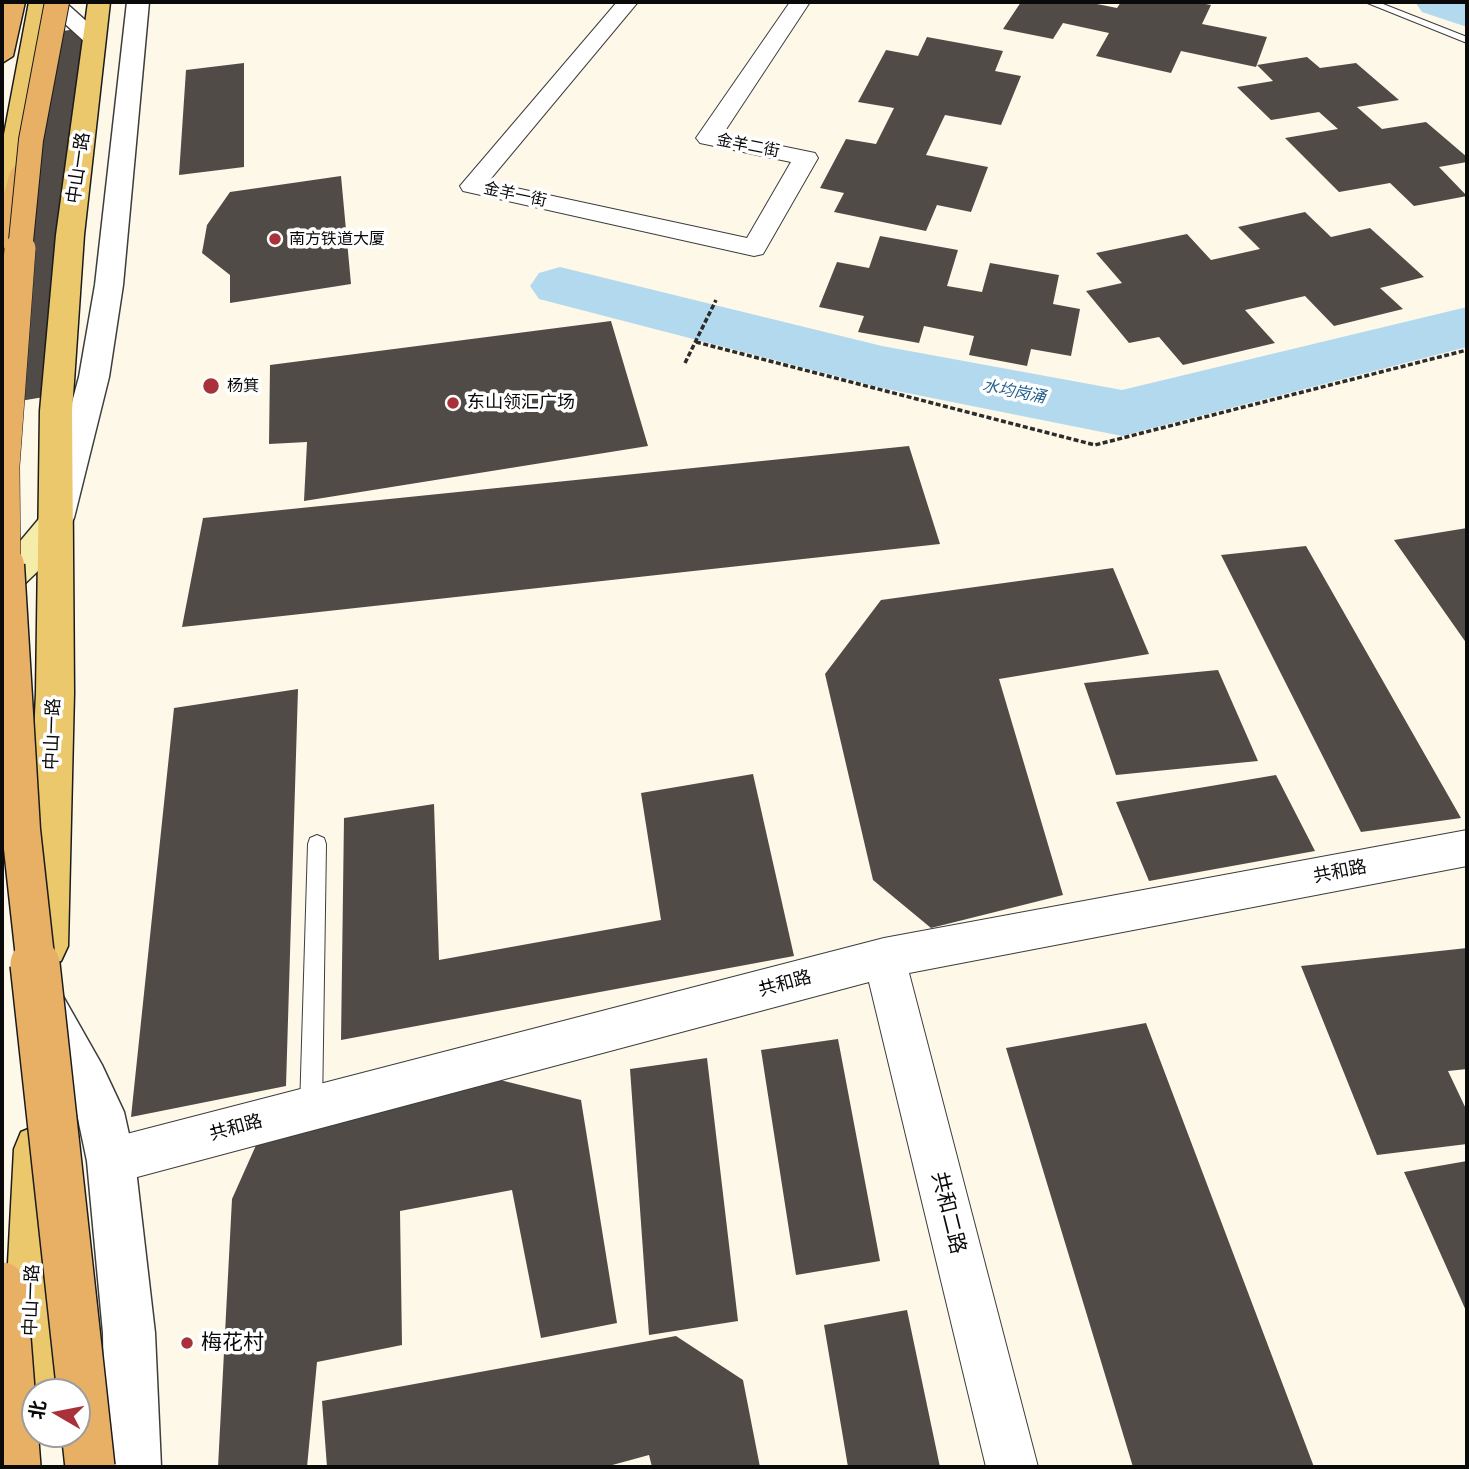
<!DOCTYPE html>
<html>
<head>
<meta charset="utf-8">
<style>
	body { margin:0 }
	#map { position:relative; width:1469px; height:1469px; overflow:hidden; background:#fdf8e8; font-family:Merriweather,"Noto Sans SC",serif }
	canvas { display:block }
	.frame { position:absolute; inset:0; border:4px solid #0a0a0a; pointer-events:none }
	.north { position:absolute; left:21px; top:1378px; width:70px; height:70px; box-sizing:border-box; background:#fff; border:2px solid #9d9d9d; border-radius:50%; rotate:280deg; font-size:19px; font-weight:700; line-height:28px; text-align:center; color:#0a0a0a }
	.north::after { content:''; display:block; margin:auto; width:24px; height:32px; background:#a9323a; clip-path:polygon(50% 0,100% 100%,50% 72%,0 100%) }
</style>
</head>
<body>
<div id="map">
<canvas width="1469" height="1469"></canvas>
<div class="frame"></div>
<div class="north">北</div>
</div>
<script>
const ctx = document.querySelector('canvas').getContext('2d');
ctx.lineJoin = 'round';
const toPath = rows => new Path2D(rows.map(r => 'M' + r).join(''));
function paint(path, color) { ctx.fillStyle = color; ctx.fill(path, 'evenodd'); }
function stroke(path, color, width, dash) { ctx.strokeStyle = color; ctx.lineWidth = width; ctx.lineCap = dash ? 'butt' : 'round'; ctx.setLineDash(dash || []); ctx.stroke(path); }
function label(font, color, halo, rows, align = 'center') {
  ctx.font = font + ' Merriweather,"Noto Sans SC",serif'; ctx.lineWidth = 7; ctx.setLineDash([]); ctx.textBaseline = 'middle'; ctx.strokeStyle = halo; ctx.fillStyle = color; for (const [text, x, y, turn = 0] of rows) {
    ctx.save(); ctx.translate(x, y); ctx.rotate((+turn || 0) * Math.PI / 180); ctx.textAlign = isNaN(turn) ? turn : align; if (halo) ctx.strokeText(text, 0, 0); ctx.fillText(text, 0, 0); ctx.restore();
  }
}
paint(toPath([
	[1415,2,1467,2,1467,27,1422,12,1415,2],
	[560,267,882,346,1122,390,1467,307,1467,347,1122,436,882,388,539,299,530,286,539,273,560,267]
]), '#b3d9ee');
paint(toPath([
	[1021,2,1087,2,1117,8,1121,2,1195,2,1211,5,1202,24,1267,37,1256,67,1181,51,1171,73,1096,56,1109,33,1063,23,1053,39,1003,29],
	[101,26,62,394,2,404,2,200,31,35],
	[927,37,1003,51,995,71,1021,76,1001,125,945,115,926,155,988,167,971,212,937,205,926,231,834,212,844,193,820,188,846,139,876,144,894,108,858,102,886,50,918,56],
	[1307,57,1320,68,1356,63,1399,100,1357,107,1382,129,1426,122,1467,157,1467,162,1439,167,1467,196,1414,206,1390,183,1339,192,1285,138,1338,129,1319,112,1271,120,1237,87,1273,81,1257,65],
	[244,63,244,167,179,175,186,70],
	[341,176,351,284,230,303,230,275,202,253,207,225,230,192],
	[1305,212,1331,237,1370,228,1424,277,1380,288,1403,309,1334,326,1305,296,1245,310,1275,343,1183,365,1159,337,1129,343,1086,291,1122,283,1096,253,1187,234,1211,260,1260,249,1238,227],
	[880,236,958,250,947,286,982,292,990,263,1059,275,1053,304,1080,309,1071,356,1031,349,1027,366,969,355,974,336,924,326,919,343,858,332,864,316,819,307,837,262,869,268],
	[611,321,648,446,304,501,307,442,269,444,270,365],
	[909,446,940,544,182,627,203,518],
	[1467,528,1467,644,1394,540],
	[1306,546,1461,818,1361,832,1221,555],
	[1113,568,1149,654,999,679,1063,895,931,928,873,880,825,674,881,600],
	[1218,670,1258,761,1116,775,1084,683],
	[298,689,286,1086,131,1117,174,708],
	[753,774,794,956,341,1040,344,818,434,804,439,960,661,920,641,793],
	[1276,775,1315,851,1149,881,1116,802],
	[1467,948,1467,1069,1448,1071,1467,1111,1467,1144,1377,1155,1301,966],
	[1146,1023,1314,1467,1133,1467,1006,1048],
	[838,1039,880,1261,796,1275,761,1050],
	[707,1058,738,1321,649,1335,630,1069],
	[500,1080,581,1100,617,1323,541,1338,512,1190,400,1211,402,1345,317,1362,307,1467,218,1467,232,1199,257,1143],
	[1467,1161,1467,1313,1404,1172],
	[907,1310,940,1467,848,1467,824,1325],
	[676,1336,743,1380,760,1467,652,1467,649,1455,605,1467,327,1467,322,1401]
]), '#514b47');
const service = toPath([
	[1365,2,1378,2,1467,37,1467,43,1365,2],
	[317,835,324,838,326,844,322,1108,319,1116,311,1119,303,1116,300,1108,308,844,310,838,317,835]
]);
const minor = toPath([
	[617,2,638,2,488,182,747,238,791,162,700,143,696,138,790,2,810,2,723,134,815,153,818,158,763,254,754,256,472,193,463,191,460,186,617,2],
	[1467,830,1467,866,909,973,1038,1467,986,1467,869,982,111,1184,95,1177,88,1161,95,1145,111,1138,884,938,1467,830]
]);
const tertiary = toPath([
	[41,2,65,2,105,38,102,43,86,43,41,2],
	[127,2,149,2,123,285,109,377,74,518,69,527,57,531,45,527,40,518,79,377,95,285,127,2],
	[44,985,60,991,102,1065,124,1112,135,1161,155,1333,161,1467,105,1467,103,1333,87,1161,77,1114,22,1007,28,991,44,985]
]);
const secondary = toPath([
	[55,510,67,514,72,523,67,532,37,572,14,594,2,598,2,563,43,514,55,510]
]);
const primary = toPath([
	[29,2,51,2,15,213,11,219,2,221,2,145,29,2],
	[88,2,110,2,84,235,72,411,74,693,68,946,61,961,46,967,31,961,24,946,36,693,40,411,56,235,88,2],
	[38,1125,55,1132,62,1149,55,1386,52,1392,35,1392,35,1410,28,1413,9,1405,2,1387,2,1377,14,1149,21,1132,38,1125]
]);
const trunk = toPath([
	[3,2,25,2,13,56,2,63,3,2],
	[23,164,32,167,36,172,16,251,12,257,2,259,2,202,10,172,14,167,23,164]
]);
stroke(service, '#3d3d3d', 2);
stroke(minor, '#3d3d3d', 2);
stroke(tertiary, '#3d3d3d', 3);
stroke(secondary, '#2c2c2c', 3);
stroke(primary, '#1b1b1b', 3);
stroke(trunk, '#1b1b1b', 3);
stroke(toPath([
	[696,342,1095,445,1467,350],
	[685,363,716,300]
]), '#2c2c2c', 3.5, [5, 2.5]);
paint(service, '#fff');
paint(minor, '#fff');
paint(tertiary, '#fff');
paint(secondary, '#f6ecaa');
paint(primary, '#eac86b');
paint(trunk, '#e7b065');
const trunkBridgeFar3 = toPath([
	[20,251,31,140,57,2]
]);
const trunkBridgeFar2 = toPath([
	[5,567,4,466,20,249]
]);
const trunkBridgeFar1 = toPath([
	[5,565,21,830,36,966]
]);
const trunkBridge = toPath([
	[35,964,90,1467],
	[2,1287,16,1467]
]);
stroke(trunkBridgeFar3, '#1b1b1b', 26, []);
stroke(trunkBridgeFar2, '#1b1b1b', 32, []);
stroke(trunkBridgeFar1, '#1b1b1b', 41, []);
stroke(trunkBridge, '#1b1b1b', 52, []);
stroke(trunkBridgeFar3, '#e7b065', 24);
stroke(trunkBridgeFar2, '#e7b065', 31);
stroke(trunkBridgeFar1, '#e7b065', 38);
stroke(trunkBridge, '#e7b065', 49);
for (const [x, y, r, color] of [
	[275,239,7,"#a9323a"],
	[211,386,9,"#a9323a"],
	[453,403,7,"#a9323a"],
	[187,1343,7,"#a9323a"]
]) { const dot = new Path2D(); dot.arc(x, y, r, 0, 2 * Math.PI); ctx.fillStyle = color; ctx.fill(dot); stroke(dot, '#fff', 2.5); }
label('16px', '#0a0a0a', '#fff', [
	["金羊二街",748,146,11],
	["金羊一街",515,195,12]
]);
label('16px', '#0a0a0a', '#fff', [
	["南方铁道大厦",289,239],
	["杨箕",227,386]
], 'left');
label('italic 16px', '#22608c', '#fff', [
	["水均岗涌",1014,392,11]
]);
label('18px', '#0a0a0a', '#fff', [
	["中山一路",79,168,-82],
	["中山一路",53,734,-88],
	["共和路",1340,872,-11],
	["共和路",785,984,-15],
	["共和路",236,1128,-15],
	["中山一路",32,1300,-88]
]);
label('18px', '#0a0a0a', '#fff', [
	["东山领汇广场",467,403]
], 'left');
label('21px', '#0a0a0a', '#fff', [
	["共和二路",948,1213,76]
]);
label('21px', '#0a0a0a', '#fff', [
	["梅花村",201,1343]
], 'left');
</script>
</body>
</html>
